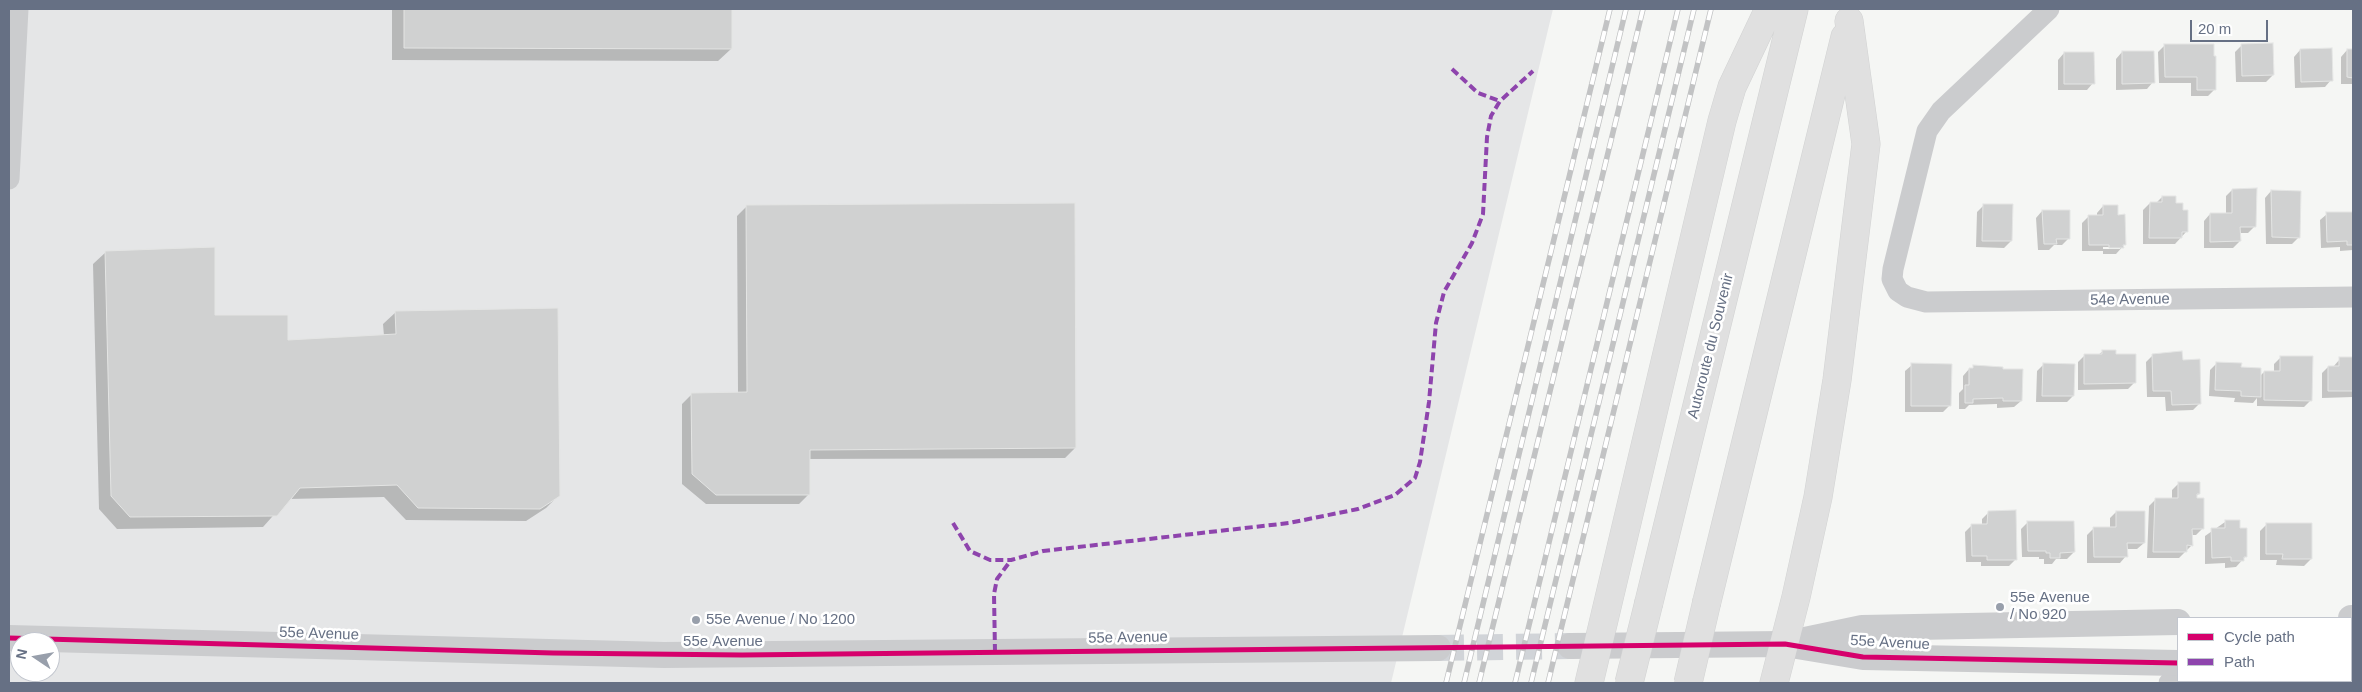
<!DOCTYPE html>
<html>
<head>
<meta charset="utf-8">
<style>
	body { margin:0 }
	#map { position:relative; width:2362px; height:692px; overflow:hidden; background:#f5f6f4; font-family:Arial,sans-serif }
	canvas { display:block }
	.frame { position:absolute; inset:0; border:10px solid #667084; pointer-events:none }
	.legend { position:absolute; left:2177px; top:617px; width:175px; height:65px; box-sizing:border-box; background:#fff; border:1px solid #c2c6ce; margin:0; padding:6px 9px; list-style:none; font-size:15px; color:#667084 }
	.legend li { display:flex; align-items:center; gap:10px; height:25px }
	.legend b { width:25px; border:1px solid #c2c6ce }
	.north { position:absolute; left:10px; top:632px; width:50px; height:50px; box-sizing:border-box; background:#fff; border:1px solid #c2c6ce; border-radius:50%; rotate:282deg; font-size:14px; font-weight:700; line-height:20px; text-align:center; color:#667084 }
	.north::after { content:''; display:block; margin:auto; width:18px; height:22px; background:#989fab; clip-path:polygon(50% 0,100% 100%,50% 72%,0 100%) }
	.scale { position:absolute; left:2190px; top:20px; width:78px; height:22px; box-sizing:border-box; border:2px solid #667084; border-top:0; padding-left:6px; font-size:15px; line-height:18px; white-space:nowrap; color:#667084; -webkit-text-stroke:4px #fff; paint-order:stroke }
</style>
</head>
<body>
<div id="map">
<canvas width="2362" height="692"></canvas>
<div class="frame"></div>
<ul class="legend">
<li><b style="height:6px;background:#d6006c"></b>Cycle path</li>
<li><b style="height:6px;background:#8e44ad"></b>Path</li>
</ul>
<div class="north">N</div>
<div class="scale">20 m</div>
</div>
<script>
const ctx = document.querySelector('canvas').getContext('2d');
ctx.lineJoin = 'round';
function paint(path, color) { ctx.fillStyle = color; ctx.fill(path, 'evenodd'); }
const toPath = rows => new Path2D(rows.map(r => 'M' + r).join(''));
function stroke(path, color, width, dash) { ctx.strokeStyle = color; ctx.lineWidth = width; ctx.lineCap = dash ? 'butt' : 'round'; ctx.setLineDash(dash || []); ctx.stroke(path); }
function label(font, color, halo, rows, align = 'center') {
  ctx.font = font + ' Arial,sans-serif'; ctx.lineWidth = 5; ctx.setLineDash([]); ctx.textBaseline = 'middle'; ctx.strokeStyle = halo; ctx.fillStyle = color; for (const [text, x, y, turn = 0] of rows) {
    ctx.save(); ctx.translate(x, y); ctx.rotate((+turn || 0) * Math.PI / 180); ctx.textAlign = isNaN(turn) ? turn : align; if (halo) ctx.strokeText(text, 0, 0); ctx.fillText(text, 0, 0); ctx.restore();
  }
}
paint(toPath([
	[9,9,1553,9,1391,683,9,683],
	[20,642,50,642,50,672,20,672]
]), '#e5e6e7');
paint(toPath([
	[392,9,731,9,731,49,718,61,392,60],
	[2165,45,2215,89,2208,96,2191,96,2191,83,2159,83,2158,52],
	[2242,45,2273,75,2266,82,2236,82,2235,52],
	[2300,50,2331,80,2325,87,2295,88,2294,57],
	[2347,50,2353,50,2353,84,2341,84,2341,57],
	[2122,52,2153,82,2147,89,2116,90,2116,59],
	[2064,53,2093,83,2087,90,2058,90,2058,60],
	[2232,190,2255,226,2248,233,2239,233,2240,241,2233,248,2204,248,2204,221,2210,214,2226,214,2226,196],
	[2271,191,2299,237,2292,244,2266,244,2265,198],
	[2162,197,2175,204,2186,232,2175,244,2143,244,2143,210,2150,203,2156,203],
	[747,206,1075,448,1065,458,809,459,809,494,799,504,706,504,682,484,682,404,692,394,738,394,737,216],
	[1983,206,2011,241,2004,248,1976,247,1977,212],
	[2103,206,2117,216,2125,244,2116,254,2103,254,2103,251,2082,251,2082,223,2089,216,2097,216,2097,213],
	[2103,247,2120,247,2120,249,2103,249],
	[2042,211,2069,238,2062,245,2054,245,2049,250,2038,250,2036,218],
	[2353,213,2353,250,2340,251,2340,247,2321,248,2320,220,2327,214],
	[106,252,214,316,286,341,384,336,383,324,396,312,558,496,546,508,526,521,406,520,384,497,288,499,263,527,117,529,99,509,93,264],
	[2103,351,2115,355,2135,382,2128,389,2078,390,2078,362,2084,356,2098,355],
	[2153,355,2181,361,2200,403,2193,410,2166,411,2165,397,2147,397,2146,362],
	[2281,357,2311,400,2304,407,2257,406,2257,398,2253,403,2234,402,2235,398,2209,396,2210,370,2217,363,2240,368,2260,376,2264,372,2274,372,2274,364],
	[2353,358,2353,397,2322,398,2322,373,2328,367,2333,367,2340,359],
	[2044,364,2073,396,2067,402,2036,402,2037,371],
	[1912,365,1950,405,1943,412,1905,412,1905,371],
	[1969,369,2021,401,2014,407,1997,408,1997,404,1969,405,1965,409,1959,409,1959,393,1963,389,1963,376],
	[2179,483,2199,494,2196,496,2203,528,2196,535,2191,535,2192,545,2179,558,2147,558,2149,506,2155,500,2172,500,2172,490],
	[1989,512,2016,559,2009,566,1981,566,1981,562,1966,562,1965,532,1972,525,1982,524,1982,519],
	[2116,512,2144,543,2137,549,2126,549,2126,556,2120,563,2087,563,2087,535,2094,528,2110,528,2110,518],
	[2028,522,2074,552,2067,559,2056,559,2052,564,2044,564,2044,559,2039,559,2039,557,2022,557,2021,529],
	[2225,522,2239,529,2246,556,2236,567,2225,568,2225,563,2205,564,2205,536],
	[2267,524,2311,559,2304,566,2276,565,2277,560,2260,560,2260,531]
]), '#0003');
const building = toPath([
	[404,9,732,9,732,49,404,48,404,9],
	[2273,43,2274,75,2242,76,2241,44,2273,43],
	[2164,44,2214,44,2214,56,2216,56,2216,90,2197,90,2197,77,2165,77,2164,44],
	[2332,48,2333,81,2301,82,2300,49,2332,48],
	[2347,49,2353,49,2353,78,2347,77,2347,49],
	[2122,51,2154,51,2155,83,2122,84,2122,51],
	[2064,52,2094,52,2095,84,2064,84,2064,52],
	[2257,188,2256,227,2240,227,2241,241,2210,242,2210,213,2232,213,2232,189,2257,188],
	[2271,190,2301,191,2300,238,2272,237,2271,190],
	[2162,196,2176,196,2176,203,2183,203,2183,210,2188,210,2188,232,2182,232,2182,238,2149,238,2150,202,2162,202,2162,196],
	[1075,203,1076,448,810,450,810,495,716,495,692,474,691,393,747,392,746,205,1075,203],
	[1983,204,2013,204,2012,241,1982,241,1983,204],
	[2103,205,2118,205,2118,215,2125,214,2126,245,2123,245,2124,248,2109,248,2109,245,2089,245,2088,215,2103,215,2103,205],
	[2042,210,2070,210,2070,239,2056,239,2057,244,2044,244,2042,210],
	[2326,212,2353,212,2353,245,2347,245,2347,241,2327,242,2326,212],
	[215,247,215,315,288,315,288,340,396,334,395,311,558,308,560,496,540,509,418,508,397,485,300,488,277,516,130,517,111,496,105,251,215,247],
	[2102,350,2116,350,2116,354,2136,354,2136,383,2084,384,2084,354,2102,354,2102,350],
	[2182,351,2183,360,2200,359,2201,404,2172,405,2171,391,2153,391,2152,354,2182,351],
	[2280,356,2313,356,2312,401,2264,400,2264,371,2280,371,2280,356],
	[2339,357,2353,357,2353,391,2328,391,2328,366,2339,366,2339,357],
	[2216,362,2242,363,2241,367,2261,368,2261,397,2241,396,2241,391,2215,390,2216,362],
	[1911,363,1952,364,1951,406,1911,406,1911,363],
	[2043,363,2075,364,2074,396,2042,396,2043,363],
	[1973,365,2003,367,2003,369,2023,369,2022,401,2003,401,2003,398,1973,399,1973,403,1965,403,1965,385,1969,385,1969,368,1973,368,1973,365],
	[2178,482,2200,482,2200,494,2197,494,2197,498,2204,498,2204,529,2192,529,2193,546,2187,545,2187,552,2153,552,2155,498,2178,498,2178,482],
	[2016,510,2017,560,1987,560,1987,556,1972,556,1971,524,1987,524,1988,511,2016,510],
	[2116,511,2145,511,2145,543,2127,543,2128,557,2094,557,2093,527,2116,527,2116,511],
	[2225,520,2240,520,2240,528,2247,528,2247,557,2244,557,2244,561,2231,561,2231,557,2212,558,2211,528,2225,528,2225,520],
	[2027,521,2074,521,2075,552,2060,553,2060,558,2050,558,2050,553,2046,553,2046,551,2028,551,2027,521],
	[2266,523,2312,523,2312,559,2282,559,2283,554,2266,554,2266,523]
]);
paint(building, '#d0d1d1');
stroke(building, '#e4e5e4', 1);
stroke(toPath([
	[1438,648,1570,646]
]), '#d1d4d8', 26, [26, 13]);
const motorway = toPath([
	[1707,601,1845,37],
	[1649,602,1794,9],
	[1589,683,1722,121,1732,87,1769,9],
	[1774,683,1796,597,1818,497,1837,380,1866,144,1849,21]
]);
stroke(motorway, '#d1d2d2', 29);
stroke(toPath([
	[2049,9,1941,111,1927,131,1893,269,1892,279,1898,291,1907,297,1926,302,2353,297],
	[9,179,18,9],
	[2169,683,2178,674]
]), '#cbccce', 21);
stroke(toPath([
	[2351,618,2353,618],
	[9,638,664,655,1438,648],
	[1800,641,1862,628,2178,622],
	[1570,646,1785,644,1863,657,2178,663],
	[2351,664,2353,664]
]), '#cbccce', 26);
stroke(motorway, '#e0e0e0', 28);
const rail = toPath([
	[1446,683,1610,9],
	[1464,683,1626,9],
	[1479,683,1643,9],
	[1515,683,1678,9],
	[1531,683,1694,9],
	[1548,683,1711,9]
]);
stroke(rail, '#c2c3c4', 5.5);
stroke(rail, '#fff', 4, [11]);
const motorwayBridge = toPath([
	[1629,683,1649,602],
	[1688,683,1707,601]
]);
stroke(motorwayBridge, '#d1d2d2', 29, []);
stroke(motorwayBridge, '#e0e0e0', 28);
stroke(toPath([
	[1452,69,1478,93,1500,101],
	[953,523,970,551,990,560,1011,560,1043,551,1289,523,1358,509,1395,495,1415,478,1420,462,1429,402,1436,323,1444,292,1472,243,1483,214,1487,137,1491,116,1500,101,1533,71],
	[995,652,994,594,997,579,1011,560]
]), '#8e44ad', 4, [8, 4]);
stroke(toPath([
	[9,638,553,653,742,655,1785,644,1863,657,2178,663]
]), '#d6006c', 5);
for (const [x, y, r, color] of [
	[2000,607,5,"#989fab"],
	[696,620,5,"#989fab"]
]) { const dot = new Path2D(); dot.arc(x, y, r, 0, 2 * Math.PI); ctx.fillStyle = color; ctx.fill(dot); stroke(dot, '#fff', 2); }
label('15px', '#667084', '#fff', [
	["54e Avenue",2130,300,-1],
	["Autoroute du Souvenir",1711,346,-76],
	["55e Avenue",319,634,2],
	["55e Avenue",1128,638,-1],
	["55e Avenue",723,642],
	["55e Avenue",1890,643,3]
]);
label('15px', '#667084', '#fff', [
	["55e Avenue",2010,598],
	["/ No 920",2010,615],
	["55e Avenue / No 1200",706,620]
], 'left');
</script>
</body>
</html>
